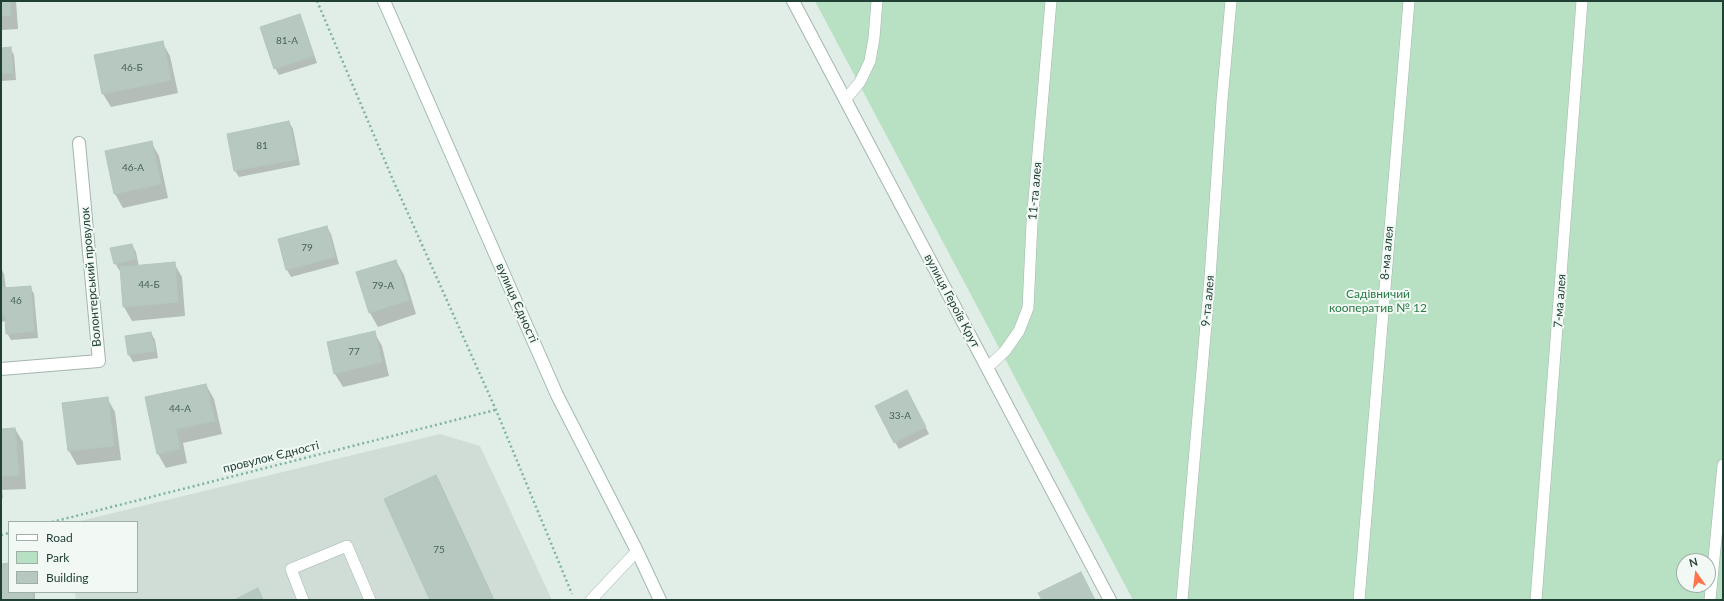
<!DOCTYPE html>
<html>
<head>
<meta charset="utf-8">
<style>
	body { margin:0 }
	#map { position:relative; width:1724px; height:601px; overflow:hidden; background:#e1ede7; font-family:Lato,sans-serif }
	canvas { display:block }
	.frame { position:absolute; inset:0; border:2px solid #204036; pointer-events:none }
	.legend { position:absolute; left:8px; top:521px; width:130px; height:72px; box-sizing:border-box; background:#f2f9f5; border:1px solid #9eafa9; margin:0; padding:5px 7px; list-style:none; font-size:12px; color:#204036 }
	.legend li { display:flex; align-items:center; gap:8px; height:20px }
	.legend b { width:20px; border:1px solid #9eafa9 }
	.north { position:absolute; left:1676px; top:553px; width:40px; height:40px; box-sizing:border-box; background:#f2f9f5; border:1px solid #9eafa9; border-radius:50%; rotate:346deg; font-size:11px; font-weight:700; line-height:16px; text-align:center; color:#204036 }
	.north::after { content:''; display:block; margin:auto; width:14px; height:18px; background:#ff734e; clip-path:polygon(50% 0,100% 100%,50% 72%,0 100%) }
</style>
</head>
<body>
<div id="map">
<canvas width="1724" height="601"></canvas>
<div class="frame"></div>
<ul class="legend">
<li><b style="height:5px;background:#fff"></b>Road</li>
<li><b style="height:11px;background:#b8e0c2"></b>Park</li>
<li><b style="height:11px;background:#b6c8c0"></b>Building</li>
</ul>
<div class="north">N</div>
</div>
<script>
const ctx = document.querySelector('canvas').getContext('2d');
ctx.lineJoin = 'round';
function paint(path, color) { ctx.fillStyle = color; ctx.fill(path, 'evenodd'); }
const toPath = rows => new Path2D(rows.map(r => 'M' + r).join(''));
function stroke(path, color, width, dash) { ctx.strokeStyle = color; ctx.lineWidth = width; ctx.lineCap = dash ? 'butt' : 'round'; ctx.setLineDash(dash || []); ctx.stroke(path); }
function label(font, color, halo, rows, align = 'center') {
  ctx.font = font + ' Lato,sans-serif'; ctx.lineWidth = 4; ctx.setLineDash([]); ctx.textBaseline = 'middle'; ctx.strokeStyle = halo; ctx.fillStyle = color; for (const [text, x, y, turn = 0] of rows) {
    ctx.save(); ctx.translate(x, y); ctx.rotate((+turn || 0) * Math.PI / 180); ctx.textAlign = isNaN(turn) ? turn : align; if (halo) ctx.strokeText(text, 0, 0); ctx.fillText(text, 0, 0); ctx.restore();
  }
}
paint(toPath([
	[440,434,480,446,552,600,76,600,75,592,137,592,137,522,76,522]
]), '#cfddd6');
paint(toPath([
	[815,1,1723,1,1723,600,1133,600],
	[1684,561,1708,561,1708,585,1684,585]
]), '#b8e0c2');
paint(toPath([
	[1,1,16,1,18,29,1,30],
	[299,15,303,22,317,63,279,75,275,68],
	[162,42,170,56,178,93,111,107,103,94],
	[10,48,14,55,16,80,1,81,1,49],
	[289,122,293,129,300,165,239,177,235,171],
	[151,142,159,156,168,198,123,208,115,194,106,152],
	[327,227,331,234,339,264,291,277,287,270],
	[132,245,136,252,139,267,174,263,182,277,185,316,132,321,124,307,121,270,119,270,115,263],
	[396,261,404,275,416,314,378,327,370,313,357,273],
	[1,268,4,274,6,289,30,287,34,294,38,338,11,340,7,333,6,321,1,322],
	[374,332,382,346,389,376,343,387,335,374],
	[151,333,155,340,158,358,133,362,129,355,126,337],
	[206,385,214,399,222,434,183,443,187,463,166,468,158,454,146,398],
	[107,398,115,412,121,460,77,465,69,451,63,404],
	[911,398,929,434,899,449,895,442],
	[15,429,23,442,26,489,2,490,3,498,1,498,1,430],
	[436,476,440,483,494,600,431,600],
	[9,564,9,592,35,592,35,600,1,600,1,565]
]), '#0003');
const building = toPath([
	[1,1,10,1,11,15,1,16,1,1],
	[300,14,314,56,274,69,260,27,300,14],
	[163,41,171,80,102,94,94,55,163,41],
	[11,47,13,73,1,74,1,48,11,47],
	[289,121,297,159,234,171,227,134,289,121],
	[152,141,161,184,114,194,105,151,152,141],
	[327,226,335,257,286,270,278,239,327,226],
	[132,244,136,259,114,264,110,248,132,244],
	[396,260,409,300,369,313,356,272,396,260],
	[175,262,178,302,123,307,120,267,175,262],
	[1,268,3,288,31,286,34,331,6,334,5,315,1,315,1,268],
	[375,331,382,362,334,374,327,342,375,331],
	[151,332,155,351,128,355,125,336,151,332],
	[206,384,215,421,176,429,180,449,157,454,145,397,206,384],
	[907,390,926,427,894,443,875,406,907,390],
	[108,397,114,446,68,451,62,403,108,397],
	[15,428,19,475,1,476,1,429,15,428],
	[436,475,494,600,430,600,384,499,436,475],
	[9,563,9,592,32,592,33,600,1,600,1,564,9,563],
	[1081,572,1095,600,1042,600,1038,593,1081,572],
	[258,588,263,600,237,600,236,599,258,588]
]);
paint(building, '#b6c8c0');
stroke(building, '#b3c7be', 1);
const service = toPath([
	[845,100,860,82,870,61,874,38,877,1],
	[987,368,1005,351,1019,331,1028,308,1032,223,1051,1],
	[303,600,291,569,347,546,370,600],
	[591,600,637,551],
	[1182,600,1210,278,1222,100,1231,1],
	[1359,600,1409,1],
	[1536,600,1582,1],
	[1710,600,1723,465]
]);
const minor = toPath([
	[793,1,1110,600],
	[1,369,99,361,79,143]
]);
const secondary = toPath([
	[384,1,557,395,637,551,660,600]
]);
stroke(service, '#a3b6ae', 12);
stroke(minor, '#a3b6ae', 14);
stroke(secondary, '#9fbaaf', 14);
stroke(toPath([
	[317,1,393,180,496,410,572,594],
	[52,522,495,410],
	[1,535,9,533]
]), '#7fb4a1', 2.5, [2, 3]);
stroke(service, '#fff', 11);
stroke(minor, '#fff', 12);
stroke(secondary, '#fff', 12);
label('10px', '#466258', null, [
	["81-А",287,41],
	["46-Б",132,68],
	["81",262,146],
	["46-А",133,168],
	["79",307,248],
	["44-Б",149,285],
	["79-А",383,286],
	["46",16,301],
	["77",354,352],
	["44-А",180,409],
	["33-А",900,416],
	["75",439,550]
]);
label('12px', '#204036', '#f2f9f5', [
	["11-та алея",1035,191,-85],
	["8-ма алея",1387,253,-85],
	["Волонтерський провулок",91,277,-95],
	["вулиця Героїв Крут",952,301,62],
	["9-та алея",1208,301,-85],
	["7-ма алея",1560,301,-86],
	["вулиця Єдності",517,303,66],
	["провулок Єдності",271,457,-14]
]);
label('12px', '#267b44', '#f2f9f5', [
	["Садівничий",1378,294],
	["кооператив № 12",1378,308]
]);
</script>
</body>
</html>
